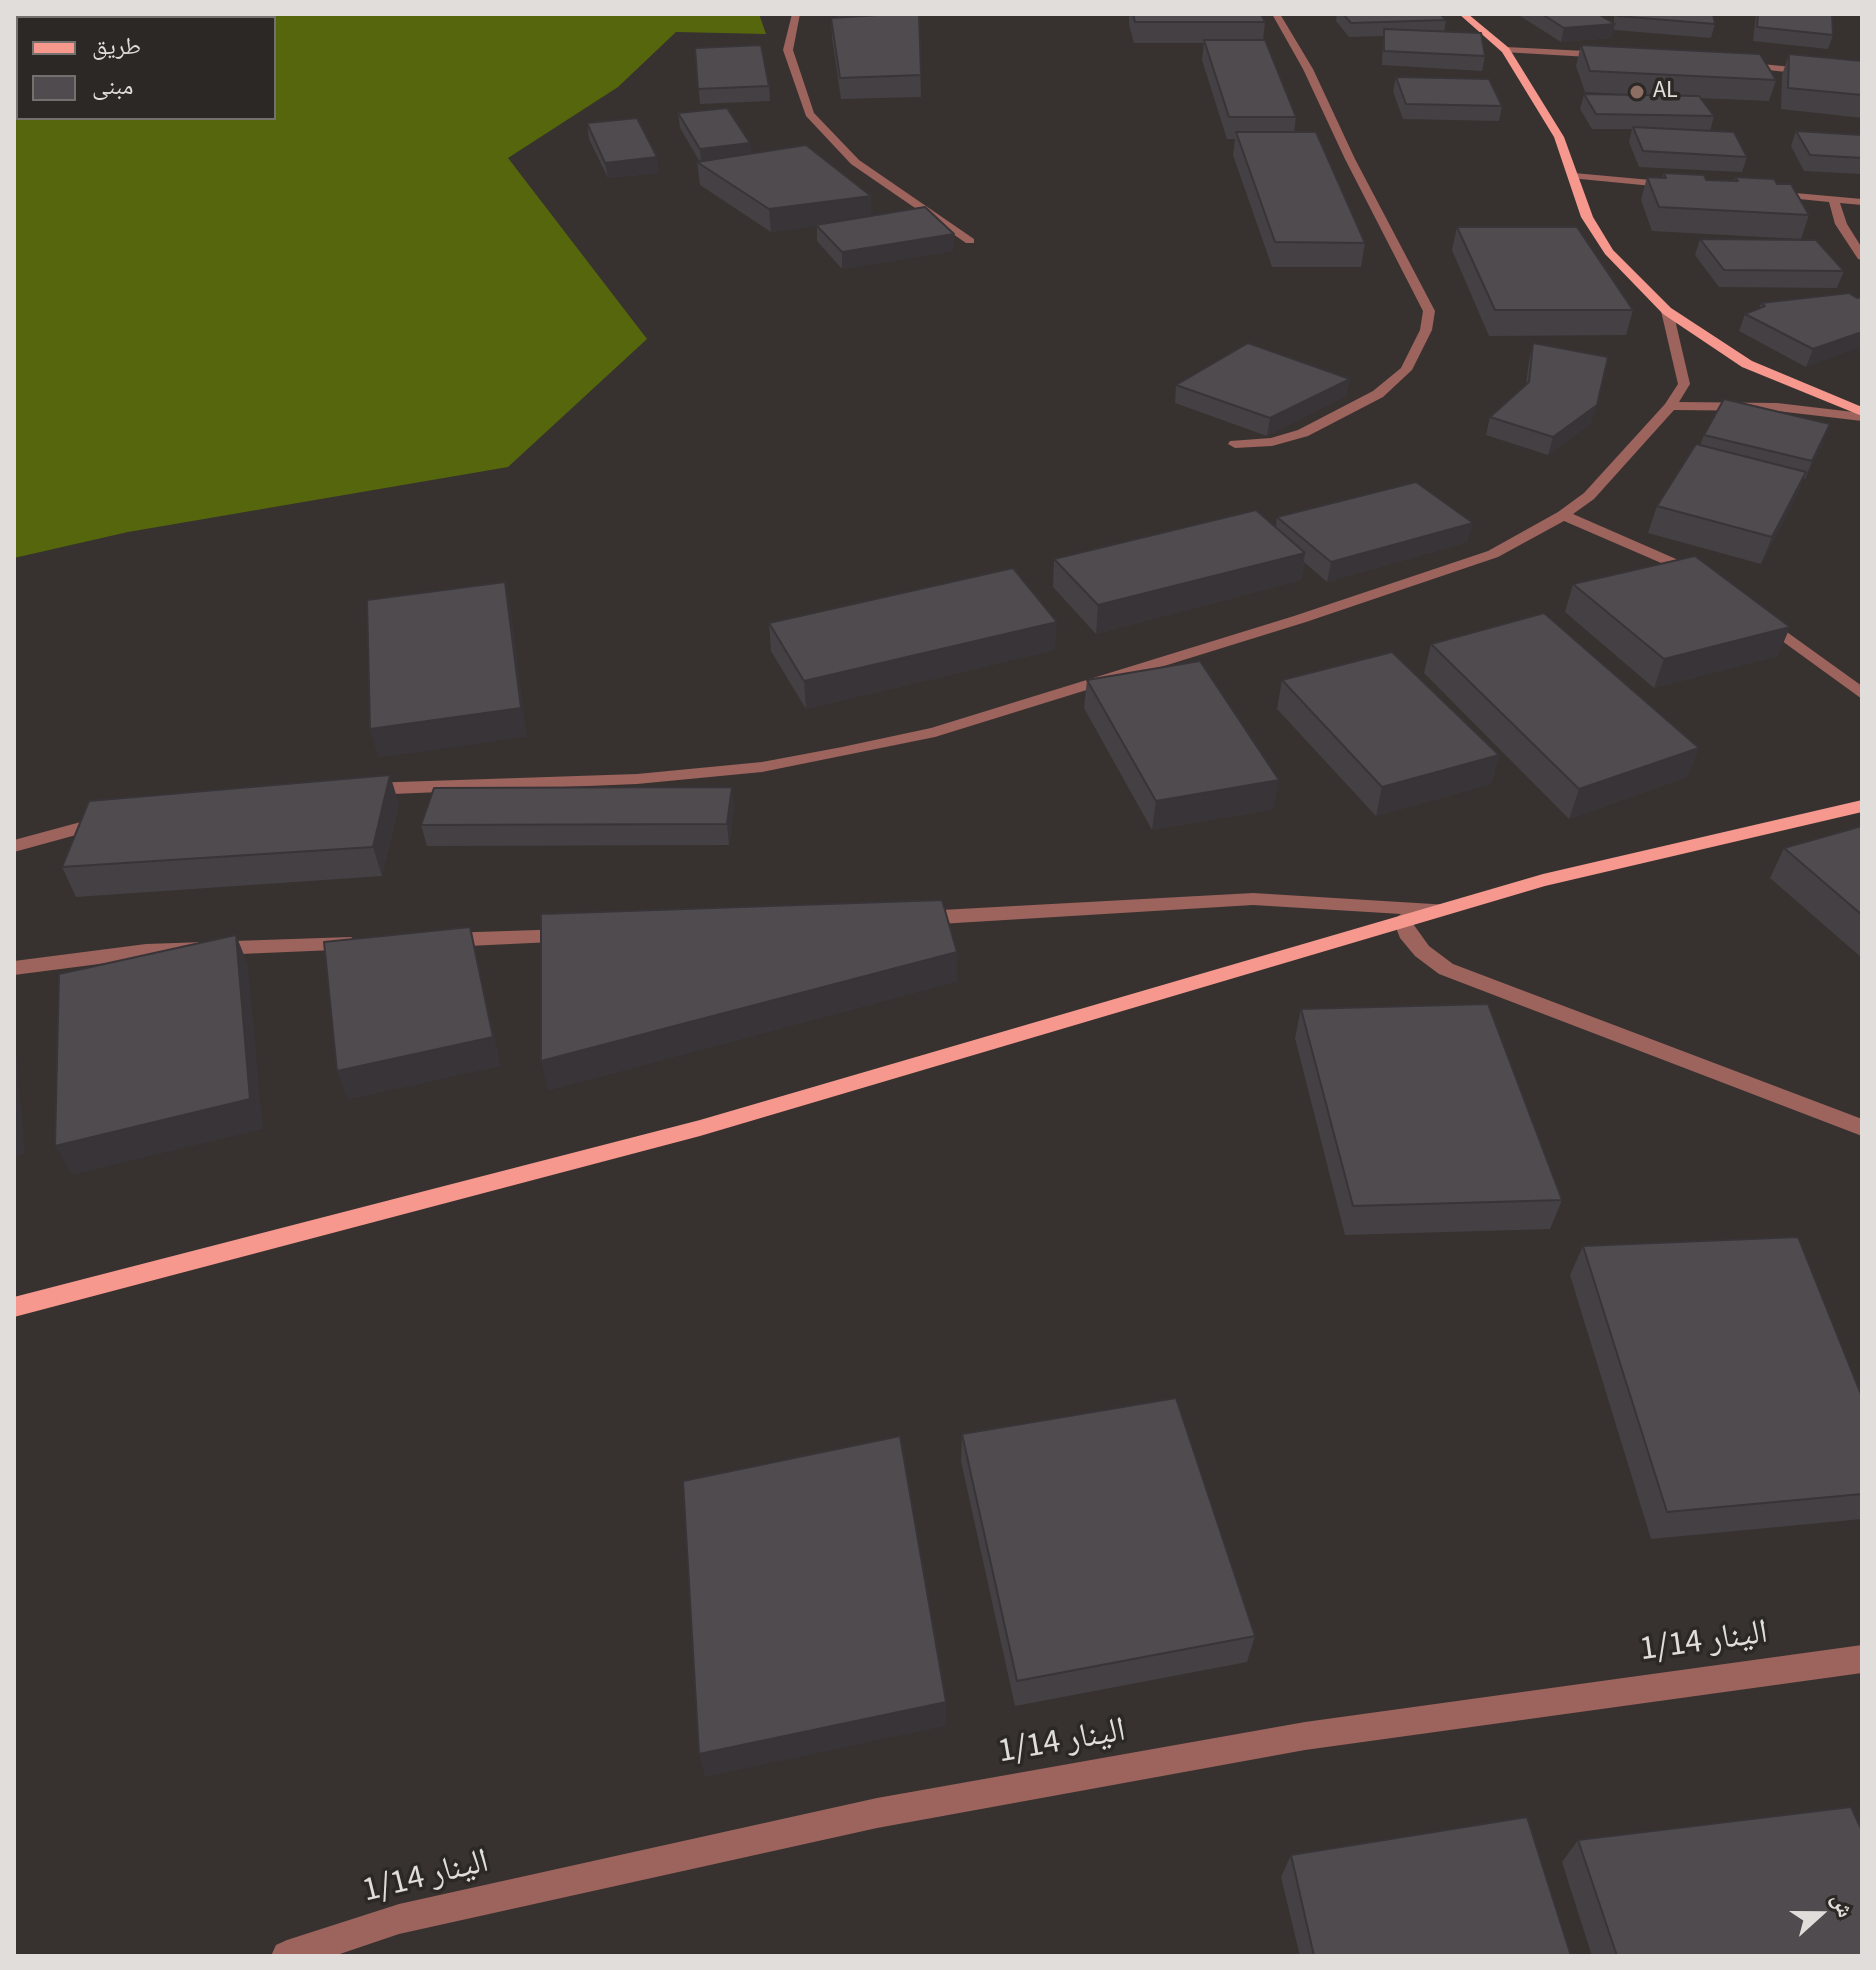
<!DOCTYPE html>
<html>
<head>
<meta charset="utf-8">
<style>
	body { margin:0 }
	#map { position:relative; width:1876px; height:1970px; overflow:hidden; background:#37322f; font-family:"Source Sans 3","Noto Naskh Arabic",sans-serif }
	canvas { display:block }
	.frame { position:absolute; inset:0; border:16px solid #e0dddb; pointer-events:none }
	.legend { position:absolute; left:16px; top:16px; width:260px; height:104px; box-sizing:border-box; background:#2c2825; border:2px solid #74706e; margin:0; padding:10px 14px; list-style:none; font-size:24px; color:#e0dddb }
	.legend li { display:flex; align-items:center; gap:16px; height:40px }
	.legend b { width:40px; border:2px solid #74706e }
	.north { position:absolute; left:1780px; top:1874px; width:80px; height:80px; -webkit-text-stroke:6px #2c2825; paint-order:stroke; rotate:69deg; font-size:22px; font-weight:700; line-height:32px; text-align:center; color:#e0dddb }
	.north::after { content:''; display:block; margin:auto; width:28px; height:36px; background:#e0dddb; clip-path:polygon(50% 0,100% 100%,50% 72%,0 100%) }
</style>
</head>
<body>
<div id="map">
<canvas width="1876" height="1970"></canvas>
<div class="frame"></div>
<ul class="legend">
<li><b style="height:10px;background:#f7988f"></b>طريق</li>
<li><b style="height:22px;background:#504b4f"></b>مبنى</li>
</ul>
<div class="north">ش</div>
</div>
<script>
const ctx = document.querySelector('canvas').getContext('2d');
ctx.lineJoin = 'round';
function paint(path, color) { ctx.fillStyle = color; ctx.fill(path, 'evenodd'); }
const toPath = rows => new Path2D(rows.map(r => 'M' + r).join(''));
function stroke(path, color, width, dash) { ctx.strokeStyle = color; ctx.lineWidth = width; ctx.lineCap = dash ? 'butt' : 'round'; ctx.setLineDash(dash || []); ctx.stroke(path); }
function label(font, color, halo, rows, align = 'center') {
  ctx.font = font + ' "Source Sans 3","Noto Naskh Arabic",sans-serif'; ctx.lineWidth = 7; ctx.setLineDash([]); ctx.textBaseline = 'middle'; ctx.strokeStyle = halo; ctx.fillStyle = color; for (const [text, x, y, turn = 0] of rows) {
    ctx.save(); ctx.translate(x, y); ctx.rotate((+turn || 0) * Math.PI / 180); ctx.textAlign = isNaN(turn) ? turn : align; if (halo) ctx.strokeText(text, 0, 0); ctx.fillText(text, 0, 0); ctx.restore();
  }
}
paint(toPath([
	[14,14,759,14,766,34,676,32,618,87,508,158,647,339,508,467,128,532,14,558],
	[18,18,274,18,274,118,18,118]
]), '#55660d');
paint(toPath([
	[792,14,800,14,793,50,814,113,859,160,974,239,974,243,966,243,851,164,806,116,783,50,792,14],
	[1272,14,1280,14,1313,69,1355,159,1435,311,1432,330,1412,370,1383,397,1308,436,1272,446,1235,448,1228,444,1230,441,1271,438,1298,430,1373,391,1401,368,1420,330,1423,311,1345,159,1303,69,1272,14],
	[1506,47,1606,52,1611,55,1606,58,1503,52,1506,47],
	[1742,62,1862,74,1862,80,1739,67,1742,62],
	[1574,173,1673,182,1678,185,1673,188,1570,178,1570,174,1574,173],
	[1773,191,1862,199,1862,205,1840,203,1847,224,1862,248,1862,260,1858,259,1835,224,1829,202,1769,196,1769,192,1773,191],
	[1667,307,1673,311,1690,384,1679,402,1777,403,1862,413,1862,421,1777,411,1674,410,1594,499,1573,514,1699,569,1699,575,1689,575,1564,521,1498,557,1306,622,935,737,762,772,637,784,368,795,359,789,368,783,637,774,762,762,842,747,931,728,1294,616,1488,551,1558,512,1584,493,1665,404,1678,384,1661,311,1667,307],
	[1766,617,1862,686,1862,699,1760,625,1760,619,1766,617],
	[103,816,112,822,109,826,14,852,14,840,103,816],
	[1253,893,1449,905,1452,910,1442,916,1406,914,1429,946,1453,964,1862,1119,1862,1136,1439,974,1415,956,1400,938,1393,920,1401,914,1253,905,923,925,913,918,923,911,1253,893],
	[567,929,574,931,577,936,574,941,447,947,437,940,447,933,567,929],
	[351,937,361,944,358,949,146,958,14,975,14,961,146,944,351,937],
	[1862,1645,1862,1673,1305,1750,877,1828,399,1934,334,1956,271,1956,276,1945,287,1940,399,1904,877,1798,1305,1722,1862,1645]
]), '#9d635d');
paint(toPath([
	[1459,14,1468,14,1509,48,1564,137,1593,217,1613,250,1671,308,1752,361,1862,407,1862,416,1742,367,1663,314,1605,254,1581,217,1554,137,1502,52,1459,14],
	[1862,800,1862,812,1545,886,700,1136,14,1317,14,1297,700,1120,1543,874,1862,800]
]), '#f7988f');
paint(toPath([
	[838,14,919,14,921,97,841,99,832,38,831,18,838,17],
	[1129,14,1261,14,1265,22,1263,40,1296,117,1294,132,1365,243,1361,267,1272,267,1233,155,1235,139,1227,139,1202,60,1204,43,1134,43,1129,25],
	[1337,14,1440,14,1446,20,1444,32,1485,56,1482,71,1382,65,1383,36,1349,37,1336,21],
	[1517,14,1598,14,1614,23,1614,14,1713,14,1715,24,1711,38,1614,30,1614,26,1611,38,1561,42],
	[1756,14,1832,14,1833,35,1828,49,1753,41],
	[1581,45,1776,80,1769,101,1700,98,1714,116,1710,131,1747,157,1742,172,1639,167,1629,142,1632,129,1592,129,1580,109,1584,94,1652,96,1585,92,1576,66],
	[695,48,769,86,770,101,700,104],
	[1789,54,1862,61,1862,118,1781,109,1782,75],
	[1396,77,1502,106,1499,121,1403,119,1393,91],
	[678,113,750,143,751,154,871,216,954,234,953,251,842,269,817,241,817,226,771,232,700,185,697,162,700,162,680,128],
	[587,123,659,173,608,178,589,139],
	[1796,131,1862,135,1862,174,1804,171,1791,146],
	[1664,173,1706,180,1734,181,1735,177,1777,184,1809,215,1801,239,1652,231,1641,200,1647,177,1662,178],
	[1457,227,1633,310,1626,335,1489,336,1452,250],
	[1700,239,1844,271,1837,288,1719,287,1695,255],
	[1857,298,1806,367,1739,331,1745,314,1759,309,1761,303],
	[1533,343,1591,423,1548,455,1486,435,1490,417,1526,384,1529,361],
	[1350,379,1346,396,1267,436,1175,403,1176,385],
	[1704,435,1823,442,1805,479,1803,479,1795,499,1761,564,1648,533,1657,506,1700,445],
	[1277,517,1468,542,1327,582,1304,562,1301,580,1096,634,1053,587,1054,559,1276,526],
	[1573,584,1778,656,1654,688,1565,612],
	[769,623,1055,650,806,709,771,651],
	[1431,644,1699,748,1687,777,1569,819,1424,673],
	[1087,680,1274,809,1152,830,1084,708],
	[1282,680,1499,755,1491,784,1376,816,1277,709],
	[399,804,382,876,76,897,62,867],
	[734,807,729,845,427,846,421,825],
	[1862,826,1862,958,1770,878,1784,848],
	[1301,1009,1562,1200,1550,1229,1345,1235,1295,1038],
	[1583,1246,1862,1397,1862,1519,1651,1539,1570,1275],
	[962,1434,1255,1636,1247,1662,1015,1706,961,1461],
	[1578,1840,1862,1956,1592,1956,1562,1862],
	[1291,1855,1571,1956,1300,1956,1281,1877]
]), '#454044');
paint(toPath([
	[1615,24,1611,38,1561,42,1564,28],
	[750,143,751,159,701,164,700,149],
	[657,157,659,173,608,178,605,163],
	[871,196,871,220,771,232,769,209],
	[954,234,953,251,842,269,842,252],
	[1862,332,1862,347,1806,367,1813,349],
	[1350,379,1346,396,1267,436,1270,418],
	[1597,405,1591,423,1548,455,1553,437],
	[1830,424,1823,442,1805,479,1812,461],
	[1806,472,1795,499,1761,564,1772,537],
	[1473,523,1468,542,1327,582,1331,562],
	[1305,553,1301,580,1096,634,1098,605],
	[505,582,511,610,527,737,378,758,370,729],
	[1057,622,1055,650,806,709,804,681],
	[1790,627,1778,656,1654,688,1664,659],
	[1699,748,1687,777,1569,819,1579,789],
	[1499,755,1491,784,1376,816,1382,787],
	[390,775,399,804,382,876,373,847],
	[1279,780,1274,809,1152,830,1156,801],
	[732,787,734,807,729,845,727,824],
	[470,927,477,957,501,1066,348,1100,337,1071],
	[236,935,248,965,263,1129,72,1175,55,1146],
	[957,952,957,982,548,1091,541,1061],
	[14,1024,25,1154,14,1157],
	[946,1702,946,1726,705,1777,699,1754]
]), '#383437');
const building = toPath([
	[894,14,919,14,921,75,840,78,831,18,894,14],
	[1133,14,1261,14,1265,22,1135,22,1133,14],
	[1343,14,1440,14,1446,20,1351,23,1343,14],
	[1542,14,1598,14,1615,24,1564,28,1542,14],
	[1617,14,1713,14,1715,24,1618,16,1617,14],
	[1758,14,1832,14,1833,35,1757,27,1758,14],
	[1384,29,1481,33,1485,56,1384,51,1384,29],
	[1204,40,1265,40,1296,117,1229,117,1204,40],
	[761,45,769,86,698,89,695,48,761,45],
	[1581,45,1760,54,1776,80,1590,71,1581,45],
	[1789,54,1862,61,1862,95,1788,88,1789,54],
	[1396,77,1489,79,1502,106,1406,104,1396,77],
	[1584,94,1699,96,1714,116,1596,114,1584,94],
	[727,108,750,143,700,149,678,113,727,108],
	[637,118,657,157,605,163,587,123,637,118],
	[1633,127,1734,132,1747,157,1643,151,1633,127],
	[1796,131,1862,135,1862,158,1810,155,1796,131],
	[1236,132,1316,132,1365,243,1275,242,1236,132],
	[806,145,871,196,769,209,697,162,806,145],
	[1664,173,1704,175,1706,180,1738,181,1735,177,1774,179,1777,184,1791,184,1809,215,1659,207,1647,177,1666,178,1664,173],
	[925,207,954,234,842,252,816,225,925,207],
	[1457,227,1577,227,1633,310,1495,310,1457,227],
	[1700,239,1816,240,1844,271,1724,270,1700,239],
	[1849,293,1857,298,1862,297,1862,332,1813,349,1745,314,1765,306,1761,303,1849,293],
	[1248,343,1350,379,1270,418,1176,385,1248,343],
	[1533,343,1608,357,1597,405,1553,437,1490,417,1529,382,1533,343],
	[1724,399,1830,424,1812,461,1704,435,1724,399],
	[1696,444,1806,472,1772,537,1657,506,1696,444],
	[1416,482,1473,523,1331,562,1277,517,1416,482],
	[1256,510,1305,553,1098,605,1054,559,1256,510],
	[1695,556,1790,627,1664,659,1573,584,1695,556],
	[1013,568,1057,622,804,681,769,623,1013,568],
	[505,582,521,708,370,729,367,600,505,582],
	[1544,613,1699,748,1579,789,1431,644,1544,613],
	[1392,652,1499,755,1382,787,1282,680,1392,652],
	[1200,661,1279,780,1156,801,1087,680,1200,661],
	[390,775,373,847,62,867,89,801,390,775],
	[732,787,727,824,421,825,434,788,732,787],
	[1862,826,1862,915,1784,848,1862,826],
	[942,900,957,952,541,1061,541,914,942,900],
	[470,927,493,1037,337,1071,324,942,470,927],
	[236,935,250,1099,55,1146,59,974,236,935],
	[1488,1004,1562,1200,1353,1206,1301,1009,1488,1004],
	[1798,1237,1862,1397,1862,1494,1667,1512,1583,1246,1798,1237],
	[1176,1398,1255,1636,1017,1681,962,1434,1176,1398],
	[900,1436,946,1702,699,1754,683,1481,900,1436],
	[1851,1807,1862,1831,1862,1956,1617,1956,1578,1840,1851,1807],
	[1527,1817,1571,1956,1314,1956,1291,1855,1527,1817]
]);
paint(building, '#504b4f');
stroke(building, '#383437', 2);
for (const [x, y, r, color] of [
	[1637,92,8,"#8d6e63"]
]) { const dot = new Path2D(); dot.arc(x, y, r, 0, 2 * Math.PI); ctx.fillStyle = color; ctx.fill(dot); stroke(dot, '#2c2825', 3); }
label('24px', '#e0dddb', '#2c2825', [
	["AL",1653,92]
], 'left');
label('34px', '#e0dddb', '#2c2825', [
	["الينار 1/14",1704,1643,-8],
	["الينار 1/14",1062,1743,-10],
	["الينار 1/14",426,1878,-14]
]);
</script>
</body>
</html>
